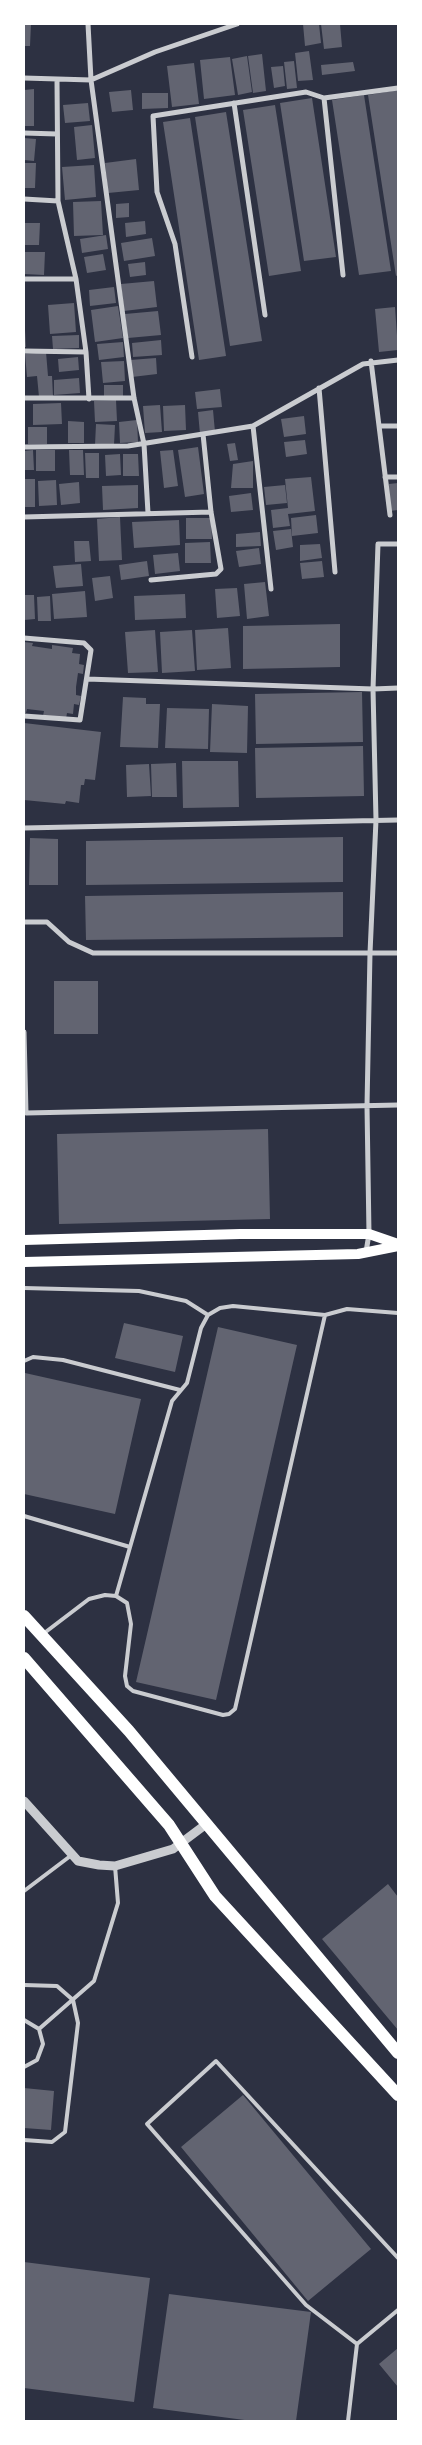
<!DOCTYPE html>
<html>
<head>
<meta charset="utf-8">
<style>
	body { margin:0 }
	#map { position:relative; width:422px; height:2445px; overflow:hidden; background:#2d3142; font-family:"Nunito Sans",sans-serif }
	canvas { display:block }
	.frame { position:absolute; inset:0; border:25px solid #fff; pointer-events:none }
</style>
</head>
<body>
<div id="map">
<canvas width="422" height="2445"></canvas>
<div class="frame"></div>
</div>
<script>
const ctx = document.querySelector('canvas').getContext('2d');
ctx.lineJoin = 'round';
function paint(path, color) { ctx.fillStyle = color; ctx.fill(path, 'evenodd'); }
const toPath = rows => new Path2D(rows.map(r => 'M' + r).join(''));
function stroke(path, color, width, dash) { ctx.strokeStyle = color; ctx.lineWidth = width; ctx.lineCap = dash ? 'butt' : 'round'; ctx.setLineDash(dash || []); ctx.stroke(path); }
paint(toPath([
	[24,24,31,24,30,46,24,46],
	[303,24,319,24,321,43,305,46],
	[321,24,340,24,342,47,324,49],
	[309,51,313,80,298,81,295,53],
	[262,54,266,91,253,93,248,56],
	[247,56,252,92,238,95,232,59],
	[230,57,235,95,204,99,200,60],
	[294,61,297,88,287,89,284,62],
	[353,62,355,71,322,75,321,65],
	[194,63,199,104,172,107,167,66],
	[283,66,285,86,274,88,271,67],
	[34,89,34,126,24,126,24,90],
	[131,90,133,110,112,112,109,92],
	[398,90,398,275,396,276,368,95],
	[142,93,168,93,168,108,142,109],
	[364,95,391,271,359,275,332,100],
	[312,98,336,257,304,261,280,103],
	[88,103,90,121,65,123,63,105],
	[275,105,301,271,269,276,243,110],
	[226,112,262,341,230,346,195,117],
	[190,118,226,356,199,360,163,122],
	[92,125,95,158,77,160,74,127],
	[24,138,36,139,34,161,24,160],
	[136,159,139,190,108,193,105,163],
	[24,163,36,163,35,188,24,188],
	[94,165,96,197,65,200,62,167],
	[101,201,103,235,74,236,73,202],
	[129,203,129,217,116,218,116,204],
	[145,221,146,234,126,237,125,223],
	[24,223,40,223,39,245,24,245],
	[106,235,108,249,82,253,80,239],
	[152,238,155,256,124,261,121,243],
	[24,252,45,252,44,275,24,274],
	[103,254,106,270,87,273,84,257],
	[145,262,146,275,130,277,128,264],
	[154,281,157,307,124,311,121,284],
	[114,287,116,303,90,306,89,290],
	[74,303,76,332,50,334,48,305],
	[118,306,123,338,95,342,91,310],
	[395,307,398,350,379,352,375,309],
	[158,311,161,335,128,338,125,314],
	[24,330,25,330,26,347,24,347],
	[79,335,79,348,53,349,52,336],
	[161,340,162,355,133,357,132,343],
	[123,342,124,357,99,360,97,344],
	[46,352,48,376,52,376,53,396,39,397,37,376,27,377,25,354],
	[78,357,79,370,59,372,58,359],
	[156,358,157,374,132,377,130,360],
	[124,361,125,381,103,383,101,362],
	[79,378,80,393,54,395,54,380],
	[104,385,123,385,123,397,104,398],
	[220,389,222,407,197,409,195,392],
	[116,400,117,421,95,422,94,401],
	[61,403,62,424,33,425,33,404],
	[160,405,162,432,145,433,143,406],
	[185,405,186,430,164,431,163,406],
	[213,410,215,432,200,434,198,412],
	[304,416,306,434,284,437,281,419],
	[137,420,138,442,120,443,119,422],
	[68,421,84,422,84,443,68,443],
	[96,424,115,425,114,445,95,445],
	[28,427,47,427,47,444,28,444],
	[305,440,307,454,286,457,284,442],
	[235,443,238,460,230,461,227,444],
	[198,447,204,494,185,497,178,450],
	[33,450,34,470,24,470,24,451],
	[36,450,55,450,55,471,36,471],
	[69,450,83,450,84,475,70,475],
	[173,450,178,486,164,488,160,451],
	[85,453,99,453,99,478,86,478],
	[120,454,121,475,106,476,105,455],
	[123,454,138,454,139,476,123,476],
	[253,461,253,488,231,488,233,464],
	[311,477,315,511,288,514,290,526,273,528,271,510,288,508,285,479],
	[24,479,35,479,35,507,24,507],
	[56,480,57,505,39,506,38,481],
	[79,482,80,503,61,505,59,484],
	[398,483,398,510,390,511,389,484],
	[138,485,138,508,103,510,102,486],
	[285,485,287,503,266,505,264,487],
	[251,493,253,510,231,512,229,496],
	[316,515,318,533,292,536,291,518],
	[120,517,122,560,99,561,97,519],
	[186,518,211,518,212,539,186,539],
	[179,520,180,545,134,548,132,522],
	[291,529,293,547,276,550,273,531],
	[260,532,261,546,236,547,236,534],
	[74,541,89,541,91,561,75,562],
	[210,542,211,563,185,563,185,543],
	[320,544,322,558,300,561,300,545],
	[259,548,261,564,239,567,236,551],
	[178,553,180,571,155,574,153,555],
	[147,561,149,576,121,580,119,565],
	[322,561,324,577,302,579,300,563],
	[81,564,83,586,56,588,53,566],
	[110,576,113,598,95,601,92,578],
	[265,582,269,616,247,619,244,584],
	[237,588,240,616,217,618,215,589],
	[85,591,87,617,54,619,52,594],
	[185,594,186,618,135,620,134,596],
	[24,595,34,595,35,619,24,620],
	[50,596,51,621,38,621,37,597],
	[340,624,340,667,243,669,243,626],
	[228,628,231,668,197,670,195,630],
	[155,630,158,672,128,673,125,632],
	[192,630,195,671,162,673,160,632],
	[24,642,33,643,32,646,52,649,52,645,73,648,72,653,80,654,79,664,84,665,83,674,78,673,76,687,76,695,81,696,79,705,74,704,73,714,67,713,66,719,43,716,44,711,27,709,26,713,24,713],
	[362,692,363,742,256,744,255,694],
	[123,697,146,698,146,704,160,704,158,748,120,747],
	[212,704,248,706,247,753,210,752],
	[167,708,209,709,208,749,165,748],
	[24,723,101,732,95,780,85,779,84,785,81,785,79,803,66,801,65,804,24,800],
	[363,746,364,796,256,798,255,748],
	[182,761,238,761,239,807,183,808],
	[176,763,177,797,152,797,151,764],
	[149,764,151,796,127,797,126,765],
	[343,837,343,882,86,885,86,841],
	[30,838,58,839,58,885,29,885],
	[343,892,343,937,86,940,85,896],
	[54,981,98,981,98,1034,54,1034],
	[268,1129,270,1219,59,1224,57,1134],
	[124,1323,183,1336,175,1372,115,1358],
	[218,1327,297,1345,216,1700,136,1682],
	[25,1373,141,1399,115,1514,24,1494],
	[388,1884,398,1897,398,2030,322,1939],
	[24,2088,54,2091,51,2130,24,2128],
	[243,2095,371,2249,308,2301,181,2147],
	[24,2262,150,2278,134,2402,24,2388],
	[169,2294,311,2312,296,2421,252,2421,153,2408],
	[398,2348,398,2387,379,2364]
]), '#626471');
stroke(toPath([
	[24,1288,139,1291,186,1301,208,1315],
	[24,1361,33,1357,63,1360,180,1390],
	[24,1516,130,1547],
	[116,1596,172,1401,187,1383,201,1328,208,1315,220,1308,233,1306,325,1315],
	[43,1634,89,1599,105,1595,116,1596,127,1603,131,1624,125,1676,127,1686,133,1691,223,1715,229,1714,235,1709,325,1315,347,1309,398,1313],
	[24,1891,73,1854],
	[24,1985,57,1986,73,2000,78,2023,65,2132,52,2142,24,2140],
	[24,2020,39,2029,43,2044,37,2060,24,2067],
	[39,2029,94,1981,118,1903,115,1866],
	[357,2344,306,2305,147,2124,216,2061,398,2258],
	[348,2421,357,2344,398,2310]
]), '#caccd0', 4);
stroke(toPath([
	[88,24,91,80,134,398,144,444,148,513],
	[24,78,91,80,155,52,237,24],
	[57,80,58,201,76,279,86,352,89,399],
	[324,98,343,275],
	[234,103,265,315],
	[24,133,57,134],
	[24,199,58,201],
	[24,279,76,279],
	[24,351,86,352],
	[192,357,175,244,157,192,153,116,306,92,324,98,398,88],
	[371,361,390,515],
	[319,388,335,572],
	[24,398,134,398],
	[253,426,271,589],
	[379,426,398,426],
	[24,447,128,446,253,426,363,364,398,360],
	[385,477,398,477],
	[24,517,211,512],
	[151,580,216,574,221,569,211,512,203,434],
	[24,638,84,643,91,650,80,720,24,716],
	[87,679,373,689,398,688],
	[24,828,398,820],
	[24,922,47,922,69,942,93,953,398,953],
	[24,1032,26,1113,398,1105],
	[366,1252,369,1234,367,1106,370,953,376,820,373,689,378,544,398,544]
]), '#caccd0', 5);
stroke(toPath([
	[24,1801,78,1861,99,1865,115,1866,173,1849,205,1825]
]), '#caccd0', 9);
stroke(toPath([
	[24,1240,240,1234,369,1234,398,1244],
	[24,1262,358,1254,398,1246]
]), '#fff', 10);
stroke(toPath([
	[24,1616,129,1731,398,2053],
	[24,1658,169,1825,215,1896,398,2095]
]), '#fff', 12);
</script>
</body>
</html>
